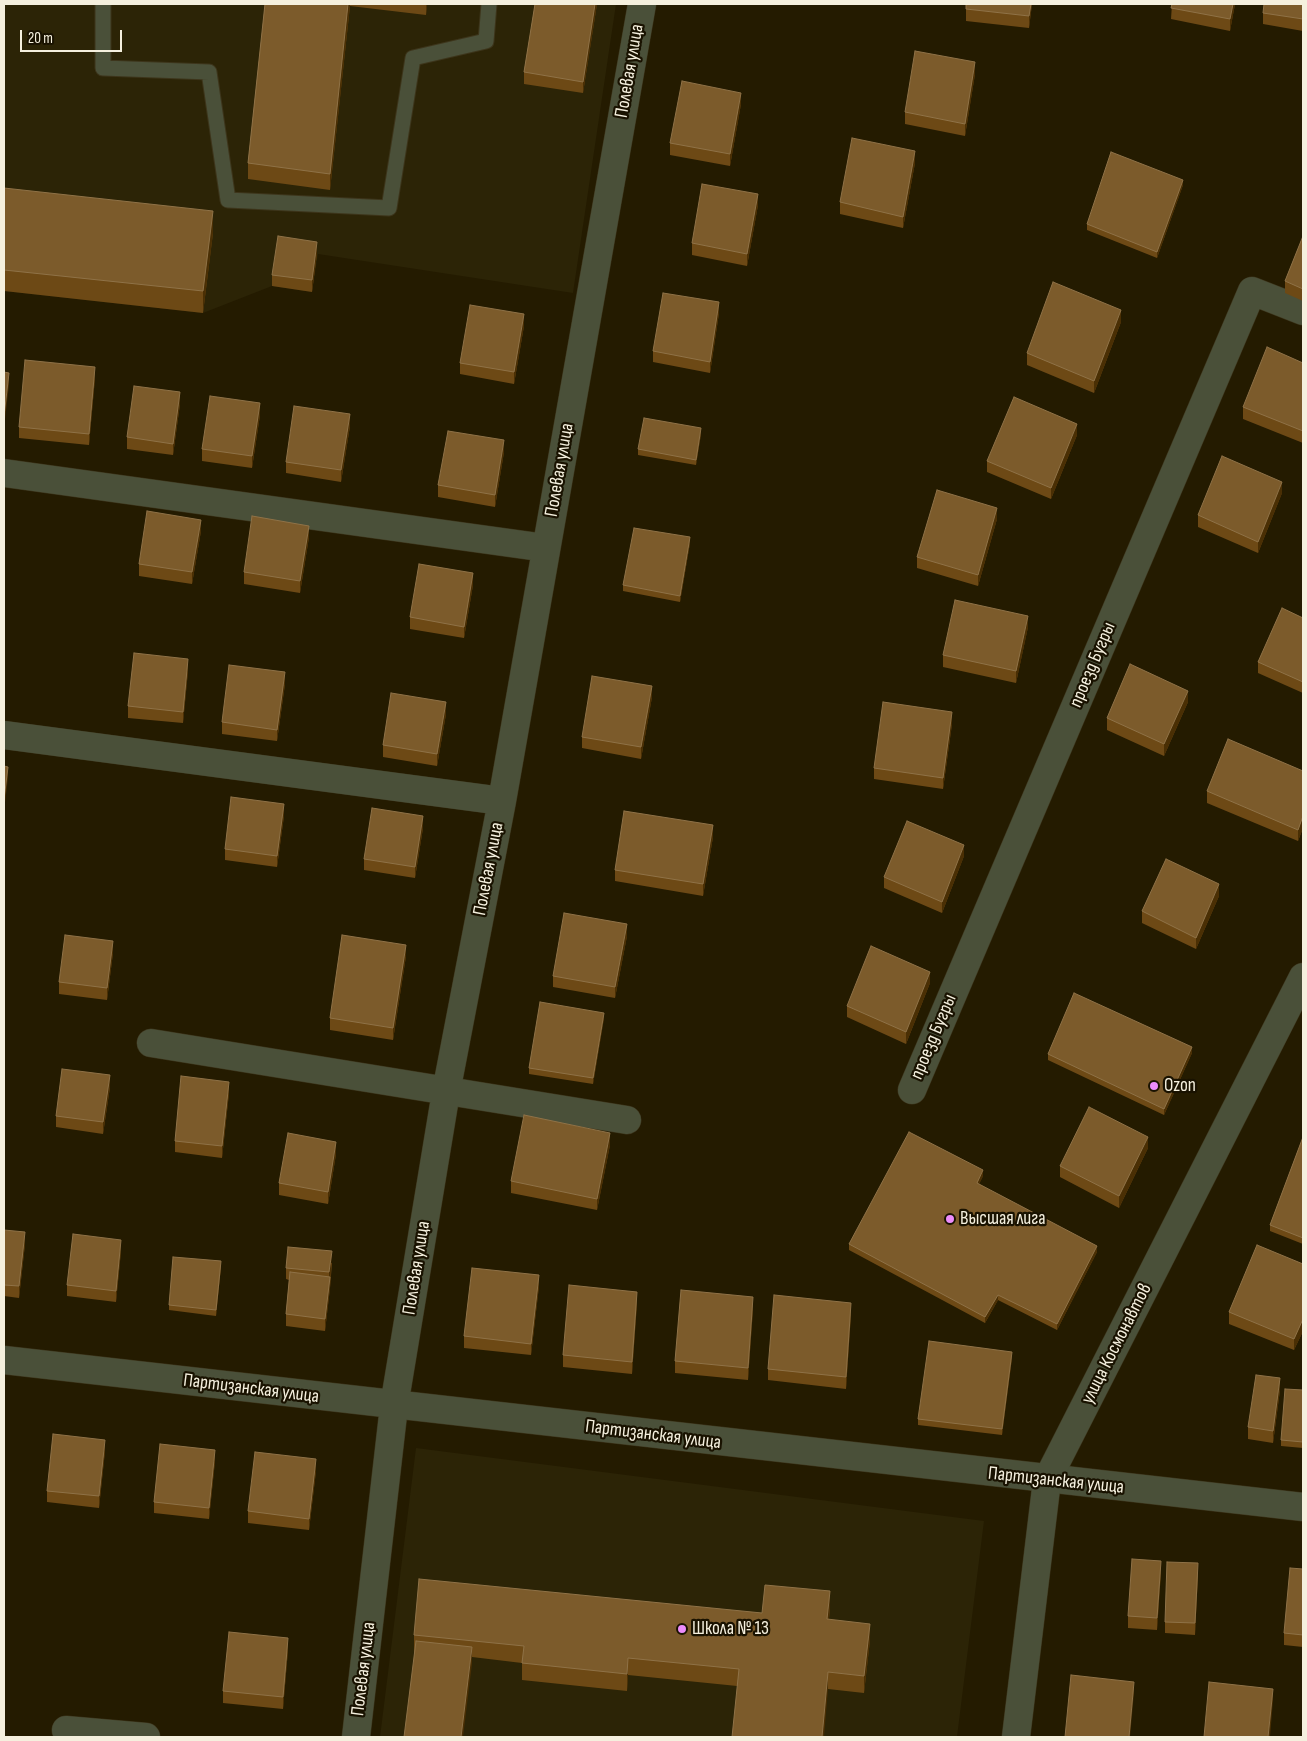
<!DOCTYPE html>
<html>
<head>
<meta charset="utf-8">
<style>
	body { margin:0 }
	#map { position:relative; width:1307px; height:1741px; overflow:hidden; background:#241b00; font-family:"Sofia Sans Condensed",sans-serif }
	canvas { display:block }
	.frame { position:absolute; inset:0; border:5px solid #f5f0de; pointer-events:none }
	.scale { position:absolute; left:20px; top:30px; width:102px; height:22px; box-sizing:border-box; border:2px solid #f5f0de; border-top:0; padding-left:6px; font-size:15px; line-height:18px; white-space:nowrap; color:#f5f0de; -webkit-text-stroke:4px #191200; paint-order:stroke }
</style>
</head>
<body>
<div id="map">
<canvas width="1307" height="1741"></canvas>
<div class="frame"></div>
<div class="scale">20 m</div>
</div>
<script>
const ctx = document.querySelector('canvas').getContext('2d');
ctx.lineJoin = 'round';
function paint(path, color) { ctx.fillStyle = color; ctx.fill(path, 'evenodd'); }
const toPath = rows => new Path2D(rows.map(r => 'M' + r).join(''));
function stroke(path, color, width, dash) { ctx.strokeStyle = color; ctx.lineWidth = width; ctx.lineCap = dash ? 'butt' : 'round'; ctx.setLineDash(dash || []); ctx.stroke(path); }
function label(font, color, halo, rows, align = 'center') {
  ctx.font = font + ' "Sofia Sans Condensed",sans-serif'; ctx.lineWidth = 4.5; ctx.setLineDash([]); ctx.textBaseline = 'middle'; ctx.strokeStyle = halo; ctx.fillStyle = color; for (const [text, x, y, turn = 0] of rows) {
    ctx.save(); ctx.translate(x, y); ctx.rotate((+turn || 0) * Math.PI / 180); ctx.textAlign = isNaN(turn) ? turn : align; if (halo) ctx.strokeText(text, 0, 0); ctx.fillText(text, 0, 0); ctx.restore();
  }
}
paint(toPath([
	[4,4,616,4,573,293,318,254,312,292,272,286,203,313,4,291],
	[416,1448,984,1521,957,1737,380,1737]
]), '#2c2406');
const service = toPath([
	[103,4,103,68,209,72,228,200,389,208,413,58,486,41,489,4]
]);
const minor = toPath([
	[4,473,546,548],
	[4,735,502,801],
	[151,1043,627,1120],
	[912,1090,1252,291,1303,311],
	[4,1360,1303,1507],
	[66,1730,146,1737],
	[356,1737,394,1406,446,1092,502,801,642,4]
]);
const tertiary = toPath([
	[1016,1737,1047,1480,1303,977]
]);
stroke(service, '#3d351b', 17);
stroke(minor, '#3d351b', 29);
stroke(tertiary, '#3d351b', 29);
stroke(service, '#4a5039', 15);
stroke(minor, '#4a5039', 28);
stroke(tertiary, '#4a5039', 28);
paint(toPath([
	[265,4,427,4,426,15,350,6,330,190,248,179,248,163],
	[535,4,597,4,583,93,524,84,524,72],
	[966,4,1032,4,1029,28,966,21],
	[1172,4,1235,4,1230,31,1171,19],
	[1303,4,1303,31,1263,24,1263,13],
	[975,74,965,136,905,124,905,112],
	[741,104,730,166,670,155,670,143],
	[915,163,903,228,840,214,840,202],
	[1183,185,1157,258,1087,230,1087,224],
	[4,188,213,233,203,313,4,291],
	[758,205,747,266,692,255,692,243],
	[1303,236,1303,301,1285,293,1285,281],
	[317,254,312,292,272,286,272,275],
	[719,313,710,373,653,362,653,351],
	[1121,322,1094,393,1027,365,1027,353],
	[524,326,514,384,460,374,460,363],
	[1303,363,1303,443,1243,419,1243,407],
	[95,378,89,445,19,438,19,427],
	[180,404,173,455,127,449,127,437],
	[260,415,252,468,202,461,202,449],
	[350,426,341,482,286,473,286,462],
	[701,434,696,465,638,455,638,449],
	[1077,435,1051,499,987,472,987,461],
	[504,452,495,507,438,497,438,485],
	[1282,493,1258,553,1198,527,1198,515],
	[997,519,978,586,917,568,917,557],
	[201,531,192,584,139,576,139,564],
	[309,537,300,593,244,584,244,572],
	[690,543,680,602,623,591,623,585],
	[473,585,464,638,410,629,410,617],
	[1303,618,1303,693,1258,673,1258,662],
	[1028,627,1016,683,943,667,943,655],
	[188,671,183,723,128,718,128,706],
	[285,684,277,741,222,734,222,722],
	[652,697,641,759,582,748,582,737],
	[1188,702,1164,756,1107,730,1107,718],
	[446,714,437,766,383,757,383,745],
	[952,724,943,789,874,779,874,768],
	[1303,771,1303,828,1298,841,1207,803,1207,791],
	[284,816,277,867,225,860,225,849],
	[423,828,415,878,364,870,364,859],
	[713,837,703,896,615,881,615,870],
	[964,856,942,913,884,888,884,877],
	[1219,896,1196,949,1142,923,1142,911],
	[627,936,615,998,553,987,553,976],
	[113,953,107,1000,59,994,59,982],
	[406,956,393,1040,330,1030,330,1018],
	[930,983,906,1044,847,1017,847,1006],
	[604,1018,593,1084,529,1074,529,1068],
	[1192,1053,1164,1115,1048,1060,1048,1054],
	[110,1087,103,1134,56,1127,56,1116],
	[229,1093,222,1158,175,1152,175,1141],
	[1303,1137,1303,1244,1270,1231,1270,1225],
	[610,1145,597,1210,511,1193,511,1181],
	[1148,1148,1119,1208,1060,1177,1060,1166],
	[336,1154,328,1204,279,1195,279,1183],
	[983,1176,979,1184,1097,1252,1057,1330,998,1300,985,1323,849,1250,849,1244],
	[4,1230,25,1244,19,1298,4,1296],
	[121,1251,116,1302,67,1296,67,1285],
	[332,1263,330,1288,325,1331,286,1326,286,1314,289,1280,286,1279,286,1268],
	[1303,1264,1303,1331,1294,1350,1229,1324,1229,1312],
	[221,1267,216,1316,169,1310,169,1305],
	[539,1286,531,1355,464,1348,464,1336],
	[637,1303,632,1374,563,1367,563,1355],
	[753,1309,748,1380,675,1373,675,1361],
	[851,1314,846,1389,768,1380,768,1369],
	[1012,1358,1002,1435,918,1425,918,1419],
	[1280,1390,1273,1443,1248,1439,1248,1427],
	[1303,1390,1303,1448,1281,1446,1281,1440],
	[105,1451,99,1508,47,1502,47,1491],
	[215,1461,209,1519,154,1513,154,1502],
	[316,1471,309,1530,248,1523,248,1511],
	[1303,1569,1303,1647,1284,1645,1284,1633],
	[1161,1572,1157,1630,1128,1628,1128,1616],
	[1198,1575,1195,1635,1165,1633,1165,1622],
	[830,1608,829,1619,870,1640,864,1693,828,1689,737,1686,628,1675,627,1691,522,1680,522,1663,472,1657,472,1664,414,1652,414,1635,762,1613],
	[288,1650,283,1709,223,1703,223,1691]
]), '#6d4915');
paint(toPath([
	[348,4,350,4,350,6,330,190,330,174],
	[426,4,427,4,426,15],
	[595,4,597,4,583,93,583,82],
	[1031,4,1032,4,1029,28,1029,16],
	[1233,4,1235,4,1230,31,1230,19],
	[975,62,975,74,965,136,965,124],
	[741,93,741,104,730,166,730,154],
	[915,151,915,163,903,228,903,217],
	[1183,180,1183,185,1157,258,1157,252],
	[758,194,758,205,747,266,747,254],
	[213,211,213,233,203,313,203,291],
	[317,242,317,254,312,292,312,280],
	[719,302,719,313,710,373,710,362],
	[1121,310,1121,322,1094,393,1094,381],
	[524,314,524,326,514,384,514,372],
	[95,367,95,378,89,445,89,434],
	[9,373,9,385,4,428,4,416],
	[180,392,180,404,173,455,173,444],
	[260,403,260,415,252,468,252,456],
	[350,414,350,426,341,482,341,470],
	[1077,424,1077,435,1051,499,1051,488],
	[701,428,701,434,696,465,696,460],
	[504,440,504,452,495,507,495,495],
	[1282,482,1282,493,1258,553,1258,542],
	[997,508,997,519,978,586,978,575],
	[201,520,201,531,192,584,192,572],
	[309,526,309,537,300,593,300,581],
	[690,537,690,543,680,602,680,596],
	[473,573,473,585,464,638,464,627],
	[1028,616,1028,627,1016,683,1016,671],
	[188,659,188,671,183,723,183,712],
	[285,672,285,684,277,741,277,730],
	[652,686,652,697,641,759,641,747],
	[1188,691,1188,702,1164,756,1164,744],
	[446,702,446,714,437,766,437,754],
	[952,712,952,724,943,789,943,778],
	[8,767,8,778,4,811,4,799],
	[284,804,284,816,277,867,277,856],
	[423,816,423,828,415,878,415,867],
	[1303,816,1303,828,1298,841,1298,830],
	[713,825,713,837,703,896,703,884],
	[964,845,964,856,942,913,942,902],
	[1219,884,1219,896,1196,949,1196,938],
	[627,924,627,936,615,998,615,987],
	[113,941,113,953,107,1000,107,988],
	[406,945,406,956,393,1040,393,1028],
	[930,972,930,983,906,1044,906,1032],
	[604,1013,604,1018,593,1084,593,1078],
	[1192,1047,1192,1053,1164,1115,1164,1109],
	[110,1075,110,1087,103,1134,103,1122],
	[229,1082,229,1093,222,1158,222,1146],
	[610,1133,610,1145,597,1210,597,1199],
	[1148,1137,1148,1148,1119,1208,1119,1196],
	[336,1142,336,1154,328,1204,328,1192],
	[983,1170,983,1176,977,1188,977,1183],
	[25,1232,25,1244,19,1298,19,1286],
	[121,1240,121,1251,116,1302,116,1291],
	[1097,1246,1097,1252,1057,1330,1057,1324],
	[332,1251,330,1288,325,1331,325,1319,329,1281,329,1272],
	[221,1261,221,1267,216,1316,216,1310],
	[539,1275,539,1286,531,1355,531,1344],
	[637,1292,637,1303,632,1374,632,1362],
	[998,1295,998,1300,985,1323,985,1317],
	[753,1297,753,1309,748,1380,748,1368],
	[851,1303,851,1314,846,1389,846,1377],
	[1303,1319,1303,1331,1294,1350,1294,1339],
	[1012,1352,1012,1358,1002,1435,1002,1429],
	[1280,1378,1280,1390,1273,1443,1273,1431],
	[105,1440,105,1451,99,1508,99,1496],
	[215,1450,215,1461,209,1519,209,1508],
	[316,1459,316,1471,309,1530,309,1519],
	[1161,1561,1161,1572,1157,1630,1157,1618],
	[1198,1563,1198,1575,1195,1635,1195,1623],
	[830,1591,830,1608,827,1636,827,1619],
	[870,1624,870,1640,864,1693,864,1676],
	[288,1638,288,1650,283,1709,283,1697],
	[472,1647,472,1664,463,1737,461,1737],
	[628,1658,628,1675,627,1691,627,1674],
	[828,1672,828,1689,824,1737,822,1737],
	[1134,1682,1134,1693,1130,1737,1129,1737],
	[1273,1689,1273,1700,1270,1737,1268,1737]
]), '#4a2f04');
const building = toPath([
	[265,4,348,4,330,174,248,163,265,4],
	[535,4,595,4,583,82,524,72,535,4],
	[966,4,1031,4,1029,16,966,9,966,4],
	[1172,4,1233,4,1230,19,1171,8,1172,4],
	[1264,4,1303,4,1303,19,1263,13,1264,4],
	[915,51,975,62,965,124,905,112,915,51],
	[682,81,741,93,730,154,670,143,682,81],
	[852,138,915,151,903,217,840,202,852,138],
	[1111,152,1183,180,1157,252,1087,224,1111,152],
	[702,184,758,194,747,254,692,243,702,184],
	[4,188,213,211,203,291,4,270,4,188],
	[278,236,317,242,312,280,272,275,278,236],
	[1303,236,1303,289,1285,281,1303,236],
	[1053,282,1121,310,1094,381,1027,353,1053,282],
	[663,293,719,302,710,362,653,351,663,293],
	[470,305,524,314,514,372,460,363,470,305],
	[1267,347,1303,363,1303,431,1243,407,1267,347],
	[25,360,95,367,89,434,19,427,25,360],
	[4,372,9,373,4,416,4,372],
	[134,386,180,392,173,444,127,437,134,386],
	[210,396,260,403,252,456,202,449,210,396],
	[1014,397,1077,424,1051,488,987,461,1014,397],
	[294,406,350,414,341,470,286,462,294,406],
	[644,418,701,428,696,460,638,449,644,418],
	[448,431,504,440,495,495,438,485,448,431],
	[1222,456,1282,482,1258,542,1198,515,1222,456],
	[937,490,997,508,978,575,917,557,937,490],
	[147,511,201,520,192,572,139,564,147,511],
	[252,516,309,526,300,581,244,572,252,516],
	[634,528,690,537,680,596,623,585,634,528],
	[419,564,473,573,464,627,410,617,419,564],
	[955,600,1028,616,1016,671,943,655,955,600],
	[1282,608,1303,618,1303,682,1258,662,1282,608],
	[134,653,188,659,183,712,128,706,134,653],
	[1130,664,1188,691,1164,744,1107,718,1130,664],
	[229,665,285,672,277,730,222,722,229,665],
	[592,676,652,686,641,747,582,737,592,676],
	[391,693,446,702,437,754,383,745,391,693],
	[883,702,952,712,943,778,874,768,883,702],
	[1228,739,1303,771,1303,816,1298,830,1207,791,1228,739],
	[4,766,8,767,4,799,4,766],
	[231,797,284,804,277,856,225,849,231,797],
	[372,808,423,816,415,867,364,859,372,808],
	[624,811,713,825,703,884,615,870,624,811],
	[907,821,964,845,942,902,884,877,907,821],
	[1166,859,1219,884,1196,938,1142,911,1166,859],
	[564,913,627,924,615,987,553,976,564,913],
	[65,935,113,941,107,988,59,982,65,935],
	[342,935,406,945,393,1028,330,1018,342,935],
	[871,946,930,972,906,1032,847,1006,871,946],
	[1074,993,1192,1047,1164,1109,1048,1054,1074,993],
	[540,1002,604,1013,593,1078,529,1068,540,1002],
	[62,1069,110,1075,103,1122,56,1116,62,1069],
	[181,1076,229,1082,222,1146,175,1141,181,1076],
	[1089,1107,1148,1137,1119,1196,1060,1166,1089,1107],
	[524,1115,610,1133,597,1199,511,1181,524,1115],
	[909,1132,983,1170,977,1183,1097,1246,1057,1324,998,1295,985,1317,849,1244,909,1132],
	[288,1133,336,1142,328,1192,279,1183,288,1133],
	[1303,1137,1303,1238,1270,1225,1303,1137],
	[4,1230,25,1232,19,1286,4,1285,4,1230],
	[73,1234,121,1240,116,1291,67,1285,73,1234],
	[1257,1245,1303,1264,1303,1319,1294,1339,1229,1312,1257,1245],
	[288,1247,332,1251,329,1272,286,1268,288,1247],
	[173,1257,221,1261,216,1310,169,1305,173,1257],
	[472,1268,539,1275,531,1344,464,1336,472,1268],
	[290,1272,330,1277,325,1319,286,1314,290,1272],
	[569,1285,637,1292,632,1362,563,1355,569,1285],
	[681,1290,753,1297,748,1368,675,1361,681,1290],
	[774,1295,851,1303,846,1377,768,1369,774,1295],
	[929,1341,1012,1352,1002,1429,918,1419,929,1341],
	[1256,1375,1280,1378,1273,1431,1248,1427,1256,1375],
	[1285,1389,1303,1390,1303,1442,1281,1440,1285,1389],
	[53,1434,105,1440,99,1496,47,1491,53,1434],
	[160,1444,215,1450,209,1508,154,1502,160,1444],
	[255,1452,316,1459,309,1519,248,1511,255,1452],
	[1132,1559,1161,1561,1157,1618,1128,1616,1132,1559],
	[1167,1562,1198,1563,1195,1623,1165,1622,1167,1562],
	[1290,1568,1303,1569,1303,1635,1284,1633,1290,1568],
	[419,1579,762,1613,765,1585,830,1591,827,1619,870,1624,864,1676,828,1672,822,1737,732,1737,739,1669,628,1658,627,1674,522,1663,524,1646,414,1635,419,1579],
	[229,1632,288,1638,283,1697,223,1691,229,1632],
	[416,1641,472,1647,461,1737,404,1737,416,1641],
	[1071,1675,1134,1682,1129,1737,1065,1737,1071,1675],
	[1209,1682,1273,1689,1268,1737,1204,1737,1209,1682]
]);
paint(building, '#7c5b2b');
stroke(building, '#8f7247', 1);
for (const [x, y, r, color] of [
	[1154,1086,5,"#ec8cfb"],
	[950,1219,5,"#ec8cfb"],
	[682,1629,5,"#ec8cfb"]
]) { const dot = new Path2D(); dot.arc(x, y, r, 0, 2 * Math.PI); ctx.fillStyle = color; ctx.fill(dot); stroke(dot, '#191200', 2); }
label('19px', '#f5f0de', '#191200', [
	["Полевая улица",630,71,-80],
	["Полевая улица",560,470,-80],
	["проезд Бугры",1093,665,-67],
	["Полевая улица",489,869,-79],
	["проезд Бугры",934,1037,-67],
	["Полевая улица",417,1268,-81],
	["улица Космонавтов",1117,1344,-63],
	["Партизанская улица",251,1389,7],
	["Партизанская улица",653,1435,7],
	["Партизанская улица",1056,1481,6],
	["Полевая улица",364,1669,-83]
]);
label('19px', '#f5f0de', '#191200', [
	["Ozon",1164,1086],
	["Высшая лига",960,1219],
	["Школа № 13",692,1629]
], 'left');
</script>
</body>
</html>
